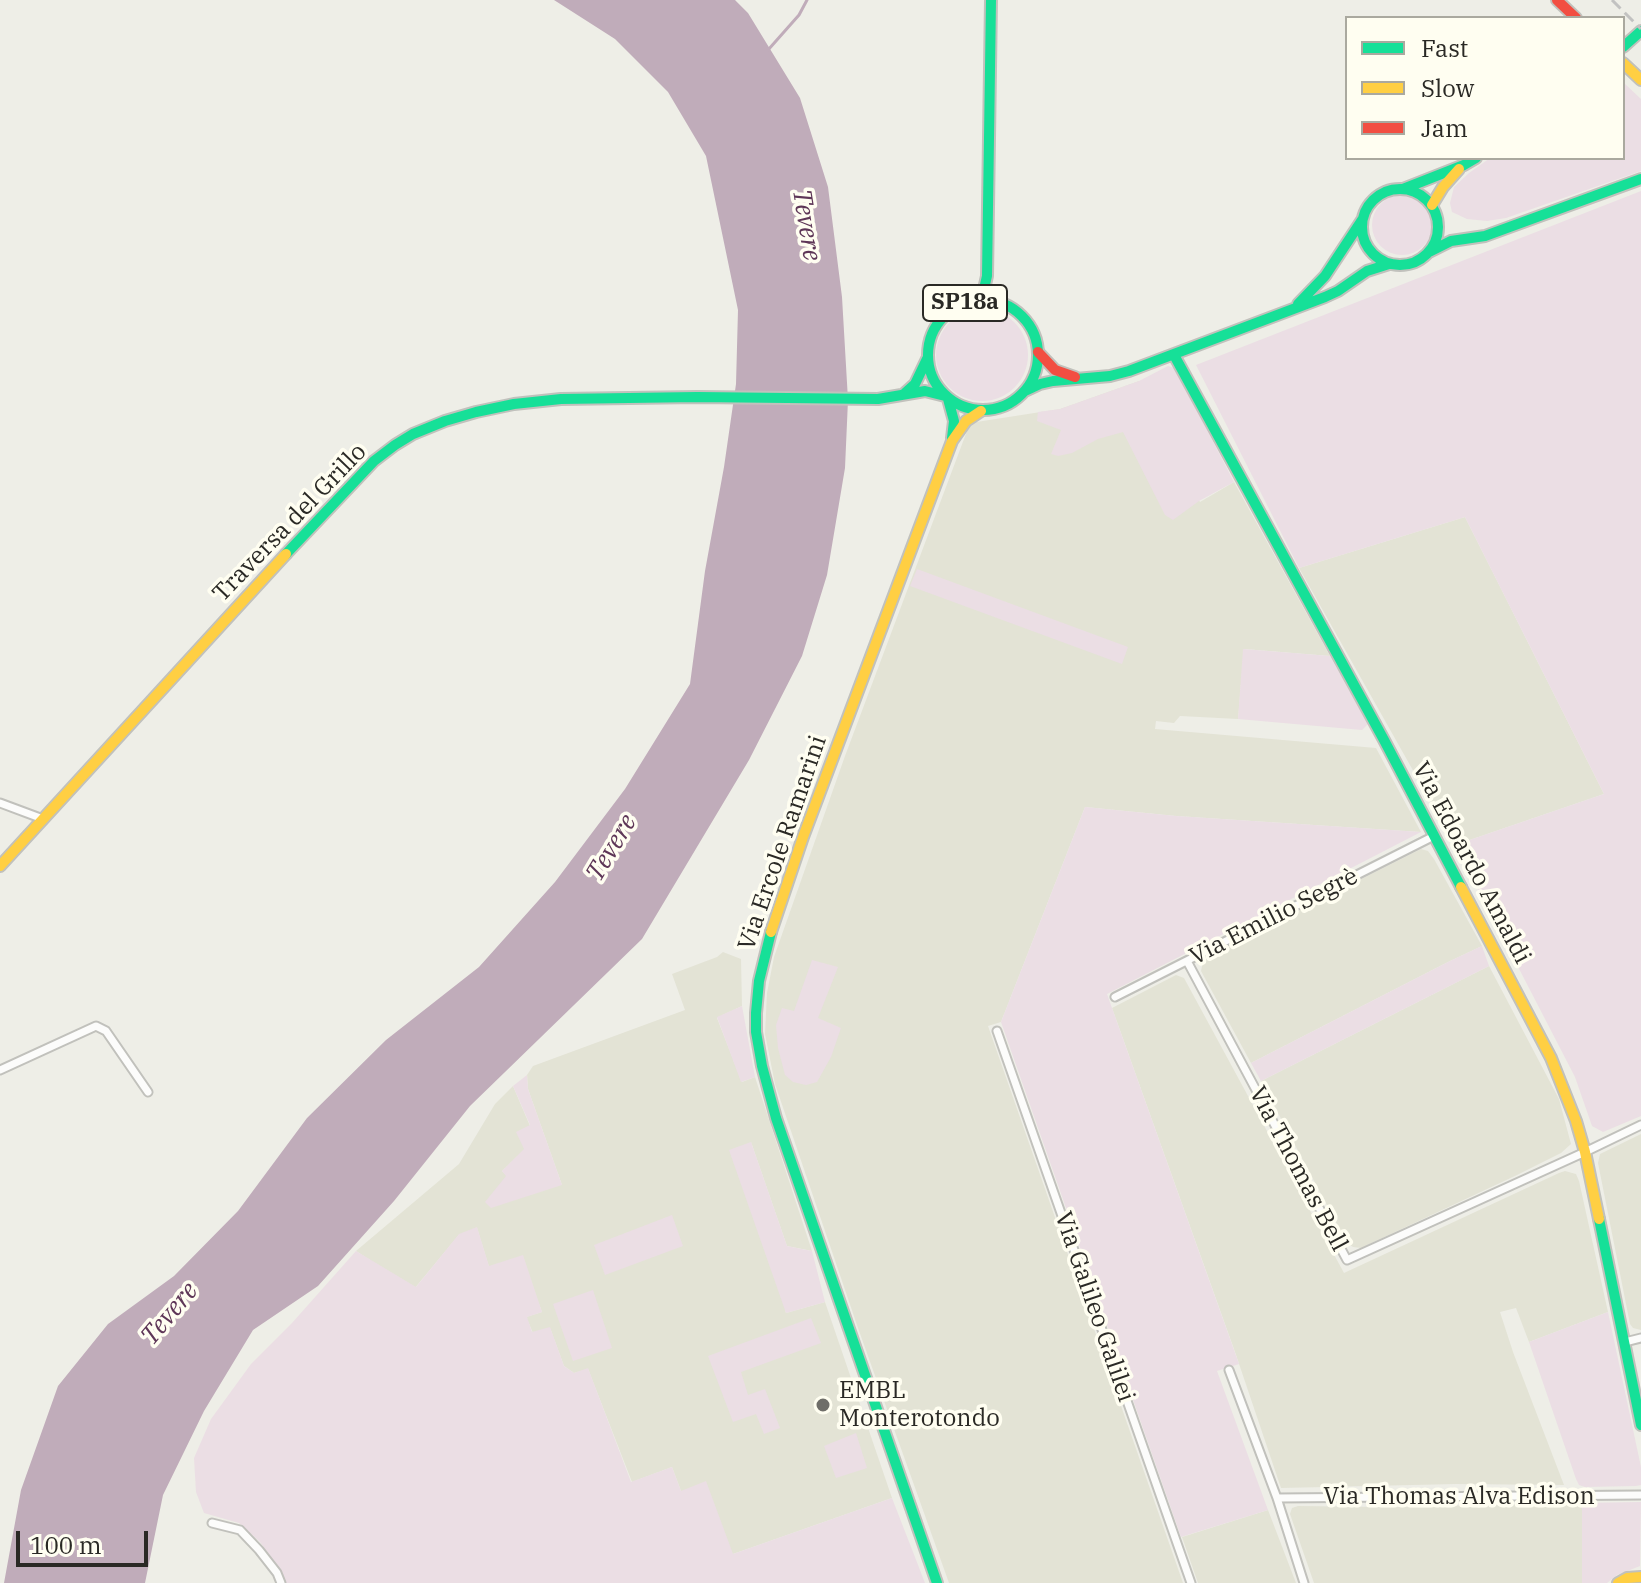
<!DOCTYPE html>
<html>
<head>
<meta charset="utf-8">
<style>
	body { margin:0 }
	#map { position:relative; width:1641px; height:1583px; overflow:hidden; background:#eeeee7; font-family:"IBM Plex Serif",serif }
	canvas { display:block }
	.legend { position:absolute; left:1345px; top:16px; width:280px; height:144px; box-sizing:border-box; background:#fffef1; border:2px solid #aaa99f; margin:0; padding:10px 14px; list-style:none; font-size:24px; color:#2a2925 }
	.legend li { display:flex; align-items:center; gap:16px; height:40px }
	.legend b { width:40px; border:2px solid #aaa99f }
	.scale { position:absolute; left:16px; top:1531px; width:132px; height:36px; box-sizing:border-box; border:4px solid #2a2925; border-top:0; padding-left:10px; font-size:24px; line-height:28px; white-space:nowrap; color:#2a2925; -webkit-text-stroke:6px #fffef1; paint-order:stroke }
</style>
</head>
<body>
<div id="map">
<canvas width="1641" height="1583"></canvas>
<ul class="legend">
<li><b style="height:10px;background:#16e098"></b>Fast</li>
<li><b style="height:10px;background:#ffcf43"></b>Slow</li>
<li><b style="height:10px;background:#f24e42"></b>Jam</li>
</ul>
<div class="scale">100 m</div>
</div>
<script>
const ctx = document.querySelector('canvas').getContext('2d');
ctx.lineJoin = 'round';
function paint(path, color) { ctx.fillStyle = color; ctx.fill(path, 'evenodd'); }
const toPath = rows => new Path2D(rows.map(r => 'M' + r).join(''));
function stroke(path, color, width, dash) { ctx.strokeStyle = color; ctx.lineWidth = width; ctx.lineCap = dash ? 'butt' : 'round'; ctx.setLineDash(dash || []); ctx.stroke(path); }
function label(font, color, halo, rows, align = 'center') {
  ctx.font = font + ' "IBM Plex Serif",serif'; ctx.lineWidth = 7; ctx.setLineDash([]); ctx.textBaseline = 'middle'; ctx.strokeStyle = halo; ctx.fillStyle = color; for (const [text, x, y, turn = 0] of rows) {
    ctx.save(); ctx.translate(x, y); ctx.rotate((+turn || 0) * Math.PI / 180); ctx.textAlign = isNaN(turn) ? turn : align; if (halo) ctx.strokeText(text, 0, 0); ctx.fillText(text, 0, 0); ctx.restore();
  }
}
paint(toPath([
	[1139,381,1200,502,1234,482,1330,656,1244,649,1238,719,1180,716,1174,723,1156,721,1155,729,1376,748,1421,832,1176,816,1085,807,1001,1022,988,1026,1183,1583,949,1583,858,1328,775,1084,765,1034,767,993,774,957,845,756,970,423,1060,409],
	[1465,517,1604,794,1455,845,1299,568],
	[1421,849,1428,851,1434,859,1482,946,1448,962,1251,1063,1201,971,1203,962,1208,956],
	[723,952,741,959,742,1006,717,1018,742,1082,755,1077,812,1251,787,1246,751,1142,786,1313,825,1302,892,1498,733,1554,681,1491,672,1467,632,1482,588,1369,574,1373,564,1366,550,1328,533,1333,526,1317,542,1312,534,1292,489,1267,477,1228,459,1235,414,1289,356,1251,459,1164,495,1104,513,1086,530,1126,525,1149,502,1171,506,1175,562,1185,528,1089,527,1075,533,1066,685,1010,672,974,717,957],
	[1489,966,1559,1099,1571,1144,1561,1153,1517,1175,1361,1248,1353,1247,1347,1243,1261,1081],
	[1176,975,1184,978,1344,1273,1559,1173,1565,1171,1576,1174,1579,1181,1608,1312,1529,1342,1516,1308,1500,1312,1513,1352,1564,1485,1456,1484,1281,1488,1235,1352,1112,1008],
	[1641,1134,1641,1330,1633,1328,1630,1324,1598,1163,1600,1154],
	[1582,1503,1582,1583,1314,1583,1290,1514,1292,1508,1298,1506,1383,1507],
	[1268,1510,1296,1583,1198,1583,1182,1537]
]), '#e3e3d5');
paint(toPath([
	[1623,82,1641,99,1641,171,1506,218,1487,221,1467,219,1452,212,1450,203,1454,187,1469,173,1490,158,1623,158],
	[1641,191,1641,1116,1603,1132,1592,1126,1575,1077,1455,845,1604,794,1465,517,1299,568,1196,365],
	'1372 225a30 30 0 1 1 60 0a30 30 0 1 1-60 0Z',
	'936 355a46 46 0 1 1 92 0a46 46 0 1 1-92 0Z',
	[1168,366,1175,368,1234,482,1199,501,1173,520,1165,515,1123,432,1098,439,1072,453,1058,456,1051,454,1061,430,1037,421,1038,412,1060,409,1139,381],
	[917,569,1128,647,1122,664,910,586],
	[1243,649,1330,656,1368,724,1362,730,1238,719],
	[1085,807,1176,816,1421,832,1107,994,1239,1364,1217,1371,1268,1510,1181,1537,1001,1022],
	[1482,946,1489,966,1261,1081,1251,1063,1448,962],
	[812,960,838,967,818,1018,841,1028,831,1057,817,1082,806,1085,793,1082,785,1075,778,1048,776,1025,782,1008,794,1011],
	[742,1006,755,1077,741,1082,717,1017],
	[527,1075,528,1089,562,1185,491,1208,485,1202,506,1176,502,1171,524,1149,516,1132,530,1125,513,1086],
	[751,1142,787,1246,812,1251,825,1302,786,1313,729,1150],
	[672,1215,683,1246,605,1275,594,1245],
	[477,1227,489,1266,523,1255,542,1312,527,1317,532,1332,550,1327,564,1366,574,1373,588,1368,631,1482,672,1467,681,1491,706,1481,733,1554,892,1498,925,1583,286,1583,282,1572,260,1542,239,1523,204,1513,196,1492,194,1458,211,1419,251,1364,292,1323,356,1251,416,1287,459,1234],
	[593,1290,612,1348,573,1361,553,1304],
	[1608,1312,1641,1467,1641,1485,1636,1486,1585,1487,1579,1485,1576,1479,1529,1342],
	[811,1318,821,1343,741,1372,748,1395,765,1389,780,1428,764,1434,756,1414,733,1422,708,1356],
	[856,1433,867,1468,836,1478,824,1446],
	[1641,1502,1640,1566,1617,1575,1607,1583,1582,1583,1582,1503]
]), '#ebdee4');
paint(toPath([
	[554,0,735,0,748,13,800,98,828,187,842,297,848,400,845,468,827,575,802,656,749,760,642,939,470,1106,394,1201,318,1286,253,1330,204,1411,163,1495,145,1583,4,1583,21,1490,58,1386,108,1324,174,1276,238,1211,307,1118,386,1040,479,967,555,882,625,789,690,684,705,571,724,467,736,384,738,310,706,156,668,92,615,39]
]), '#c0acba');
stroke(toPath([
	[768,50,799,15,807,0]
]), '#c0acba', 3);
const street = toPath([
	[0,803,43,819],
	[1187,961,1347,1260,1585,1152,1641,1125],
	[1115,997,1434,836],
	[997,1031,1191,1583],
	[0,1070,96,1026,106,1031,148,1092],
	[1625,1342,1641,1338],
	[1229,1370,1277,1498,1304,1583],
	[1277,1498,1641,1495],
	[212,1523,240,1530,259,1550,277,1573,281,1583]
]);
const fast = toPath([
	[1623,47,1641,31],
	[1403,189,1464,165,1476,158],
	'1362 227a38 38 0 1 1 76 0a38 38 0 1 1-76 0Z',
	[1429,252,1451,241,1485,236,1641,179],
	'928 355a55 55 0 1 1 110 0a55 55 0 1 1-110 0Z',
	[977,300,984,289,987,276,991,0],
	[1298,304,1325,276,1362,220],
	[1174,355,1384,740,1461,887],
	[1025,391,1040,384,1053,381,1110,376,1129,371,1325,297,1338,291,1367,271,1389,264],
	[905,393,915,384,927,359],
	[948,399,954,421,952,438],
	[286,554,374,461,395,445,413,434,445,421,476,412,514,404,561,399,697,397,878,399,925,391,945,396],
	[771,932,759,981,756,1013,756,1032,762,1066,776,1118,937,1583],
	[1599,1219,1641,1425]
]);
const slow = toPath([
	[1623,63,1641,80],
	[1432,205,1443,187,1459,169],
	[0,866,286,554],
	[1461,887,1551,1058,1576,1121,1585,1152,1599,1219],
	[771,932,803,837,952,441,966,421,981,411],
	[1618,1583,1627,1578,1641,1577]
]);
const jam = toPath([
	[1557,0,1576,18],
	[1038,352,1055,370,1075,377]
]);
stroke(street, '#c1c1bc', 11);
stroke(fast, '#c1c1bc', 14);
stroke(slow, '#c1c1bc', 14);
stroke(jam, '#c1c1bc', 14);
stroke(street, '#fcfcfb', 7);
stroke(fast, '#16e098', 10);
stroke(slow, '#ffcf43', 10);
stroke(jam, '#f24e42', 10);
stroke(toPath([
	[1612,0,1641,29]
]), '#c2c2c1', 3, [12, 6]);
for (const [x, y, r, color] of [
	[823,1405,8,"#6f6e69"]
]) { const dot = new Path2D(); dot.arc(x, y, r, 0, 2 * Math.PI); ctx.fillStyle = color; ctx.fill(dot); stroke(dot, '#fffef1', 3); }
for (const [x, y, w] of [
	[965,303,84]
]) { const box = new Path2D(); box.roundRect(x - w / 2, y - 18, w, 36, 6); ctx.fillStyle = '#fffef1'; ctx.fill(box); stroke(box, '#2a2925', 2); }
label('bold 22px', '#2a2925', null, [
	["SP18a",965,303]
]);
label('24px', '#2a2925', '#fffef1', [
	["Traversa del Grillo",290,523,-46],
	["Via Ercole Ramarini",783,843,-71],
	["Via Edoardo Amaldi",1471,863,62],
	["Via Emilio Segrè",1274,917,-27],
	["Via Thomas Bell",1298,1169,62],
	["Via Galileo Galilei",1094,1307,71],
	["Via Thomas Alva Edison",1459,1497]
]);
label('24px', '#2a2925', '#fffef1', [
	["EMBL",839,1391],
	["Monterotondo",839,1419]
], 'left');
label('italic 26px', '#5e3657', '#fffef1', [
	["Tevere",806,225,81],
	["Tevere",612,848,-59],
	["Tevere",170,1314,-50]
]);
</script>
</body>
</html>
